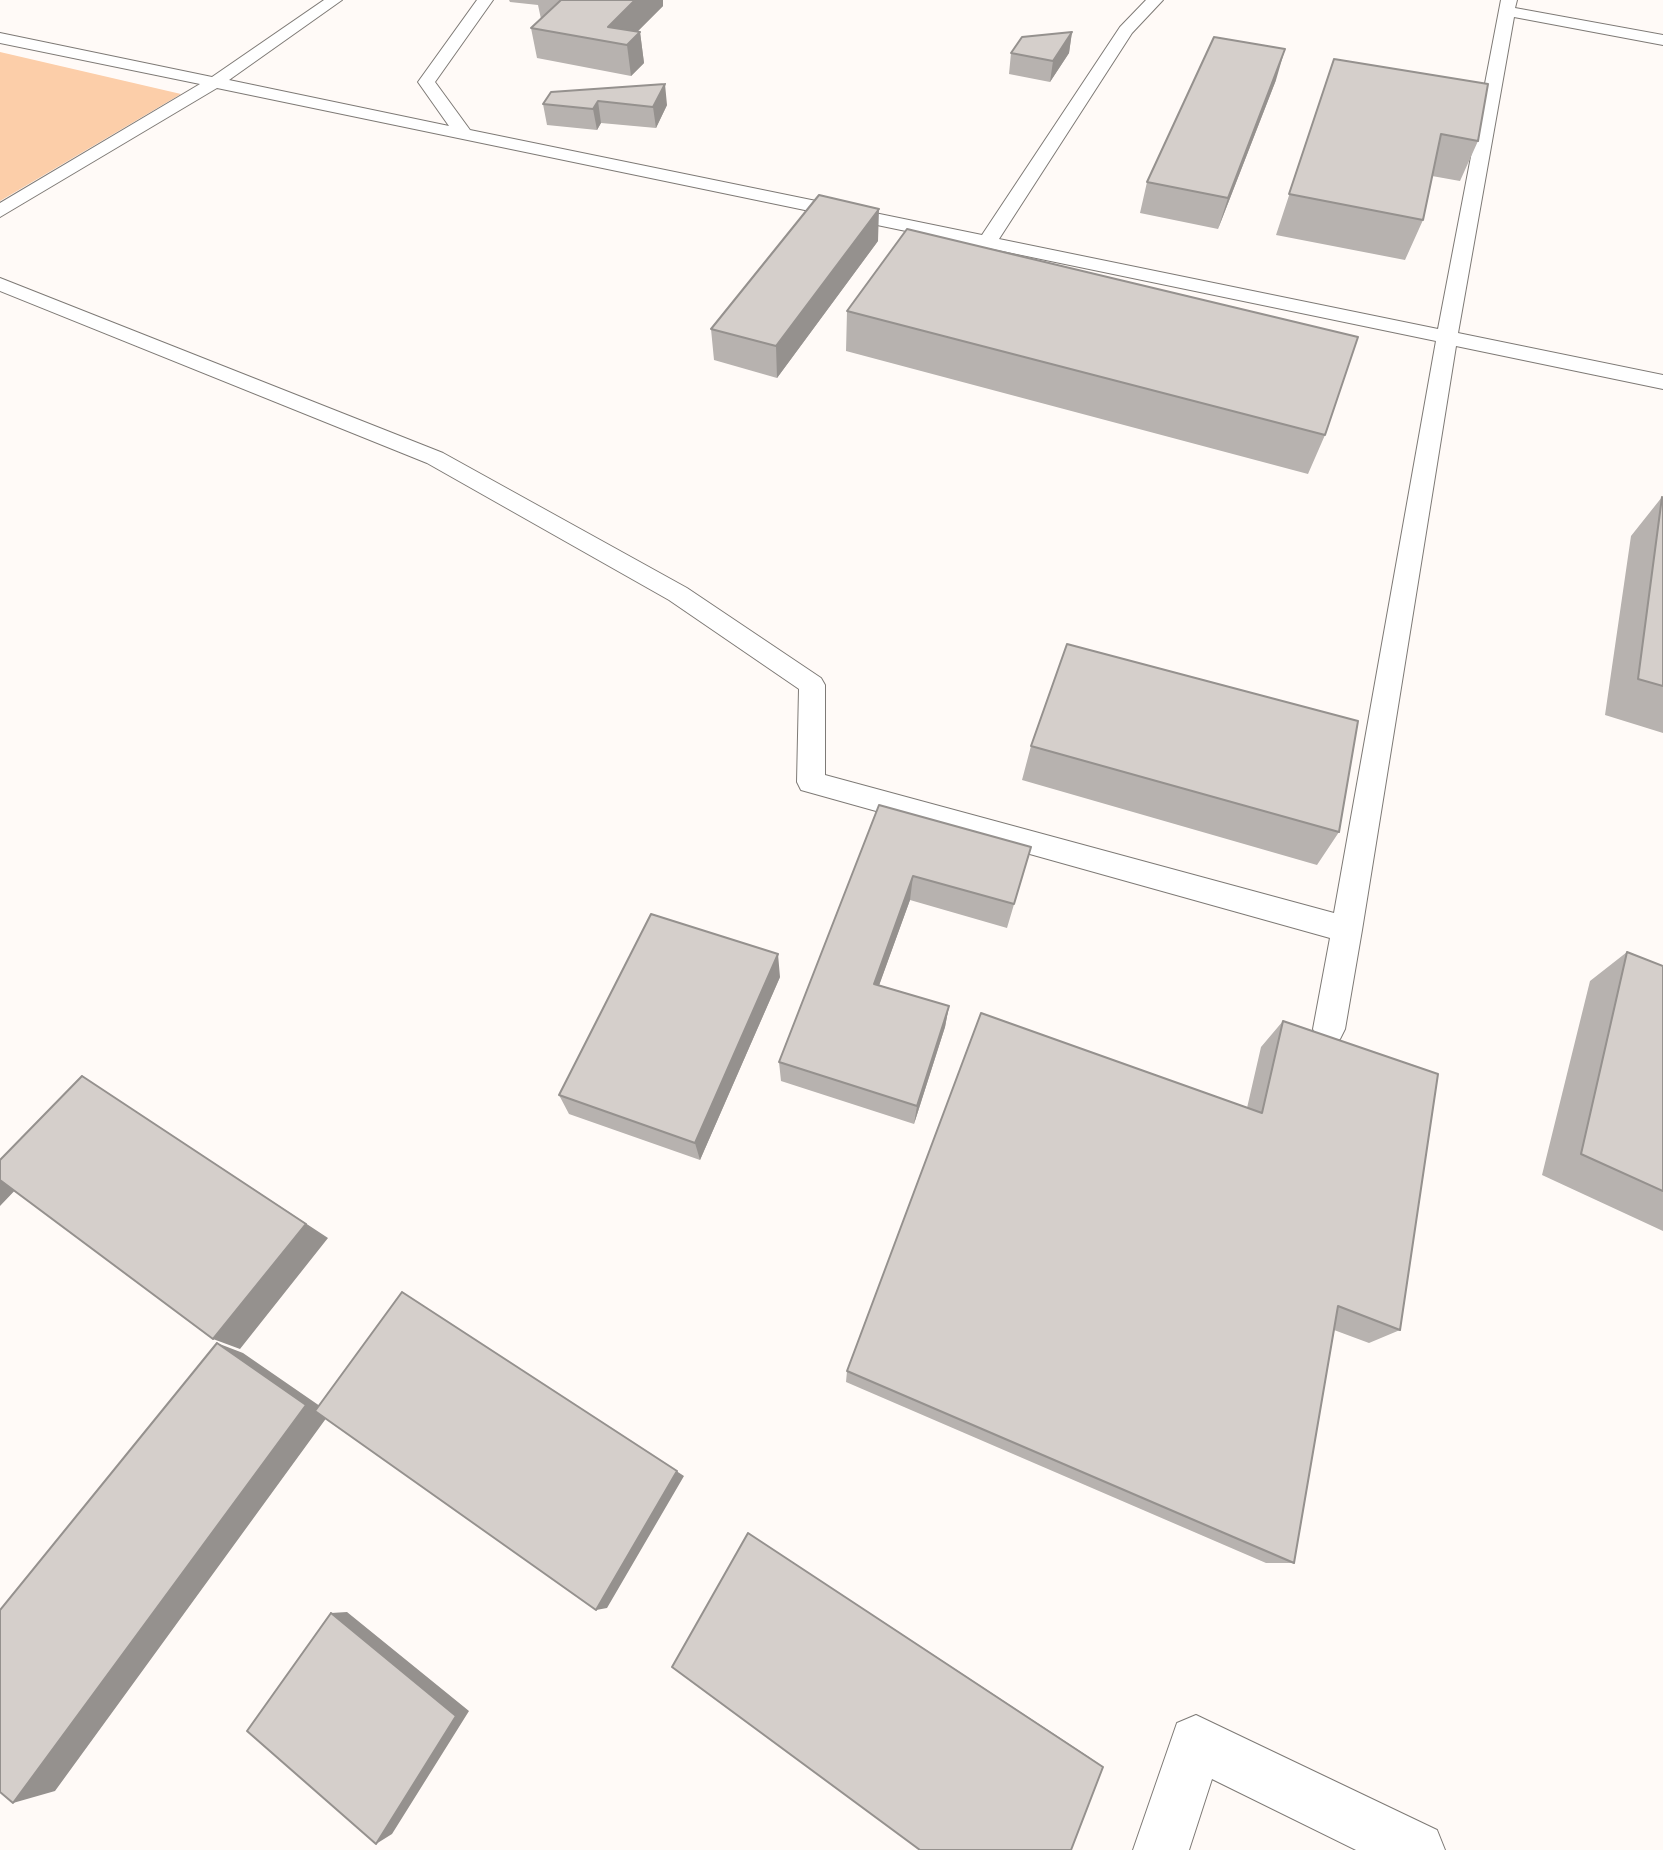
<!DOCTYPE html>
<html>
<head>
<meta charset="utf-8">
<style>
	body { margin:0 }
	canvas { display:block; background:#fffaf7 }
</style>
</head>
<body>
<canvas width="1663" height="1850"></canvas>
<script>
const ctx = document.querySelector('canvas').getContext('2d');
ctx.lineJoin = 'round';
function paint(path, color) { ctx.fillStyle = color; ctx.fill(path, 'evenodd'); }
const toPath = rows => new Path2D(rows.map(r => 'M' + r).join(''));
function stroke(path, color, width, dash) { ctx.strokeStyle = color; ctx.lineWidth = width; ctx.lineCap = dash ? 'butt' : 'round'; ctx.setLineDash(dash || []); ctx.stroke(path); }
paint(toPath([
	[0,52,181,94,0,201]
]), '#fccea9');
const service = toPath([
	[324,0,342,0,229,80,449,126,418,82,477,0,493,0,435,82,470,130,982,235,1120,27,1146,0,1163,0,1132,33,999,239,1438,329,1501,0,1517,0,1515,8,1663,35,1663,45,1514,17,1458,333,1663,375,1663,389,1456,346,1362,930,1345,1029,1340,1039,1329,1043,1318,1039,1313,1029,1330,938,801,790,797,782,799,689,669,600,427,463,0,291,0,278,443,453,687,588,821,678,825,685,825,775,1334,913,1436,341,217,88,0,217,0,203,200,84,0,43,0,33,212,77,324,0]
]);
const minor = toPath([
	[1196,1715,1437,1830,1445,1850,1356,1850,1212,1779,1189,1850,1133,1850,1177,1723,1196,1715]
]);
stroke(service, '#7e7a76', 2);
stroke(minor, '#7e7a76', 2);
paint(service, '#fff');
paint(minor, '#fff');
paint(toPath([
	[509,0,663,0,663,6,637,32,640,32,644,63,631,76,537,58,531,28,541,19,538,5,510,2],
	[1072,32,1069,53,1050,82,1009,74,1011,53],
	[1334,59,1478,141,1460,181,1432,176,1423,220,1405,260,1276,235],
	[1276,80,1218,229,1140,213,1147,182],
	[551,92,667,105,656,128,601,123,597,130,547,125,543,104],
	[878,241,777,378,714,360,711,329],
	[847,311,1325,435,1308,474,846,351],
	[1662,497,1663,498,1663,733,1605,715,1631,536],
	[1031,746,1339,832,1317,865,1022,780],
	[879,805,1031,847,1007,928,910,900,879,985,949,1006,945,1027,914,1124,781,1081,779,1062],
	[1627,952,1663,966,1663,1231,1542,1175,1590,981],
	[780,977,700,1160,569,1114,559,1095],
	[1283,1021,1400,1330,1369,1343,1334,1330,1294,1563,1266,1563,846,1382,847,1371,1247,1108,1261,1047]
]), '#b7b2af');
paint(toPath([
	[635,0,663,0,663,6,624,45,608,27],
	[640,32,644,63,631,76,627,45],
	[1072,32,1069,53,1050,82,1053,61],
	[1285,49,1276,80,1218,229,1228,198],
	[665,84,667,105,656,128,653,107],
	[598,101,601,123,597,130,593,109],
	[879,209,878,241,777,378,776,346],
	[913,876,910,900,872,1005,874,984],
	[778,954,780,977,700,1160,695,1143],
	[949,1006,945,1027,914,1124,917,1106],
	[82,1076,328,1238,240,1349,213,1339],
	[0,1167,22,1183,0,1206],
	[402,1292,684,1476,607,1608,596,1610],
	[217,1343,243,1353,330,1413,55,1791,13,1803],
	[748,1533,1089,1757,1103,1767],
	[347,1612,469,1711,392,1834,376,1844,331,1613]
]), '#95918e');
const building = toPath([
	[561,0,635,0,608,27,640,32,627,45,531,28,561,0],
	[1072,32,1053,61,1011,53,1022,37,1072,32],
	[1214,37,1285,49,1228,198,1147,182,1214,37],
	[1334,59,1488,84,1478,141,1441,134,1423,220,1289,194,1334,59],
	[665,84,653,107,598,101,593,109,543,104,551,92,665,84],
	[819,195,879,209,776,346,711,329,819,195],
	[907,229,1358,337,1325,435,847,311,907,229],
	[1662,497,1663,498,1663,686,1638,679,1662,497],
	[1067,644,1358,721,1339,832,1031,746,1067,644],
	[879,805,1031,847,1014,904,913,876,874,984,949,1006,917,1106,779,1062,879,805],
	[651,914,778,954,695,1143,559,1095,651,914],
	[1627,952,1663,966,1663,1191,1581,1154,1627,952],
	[981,1013,1262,1113,1283,1021,1438,1074,1400,1330,1338,1306,1294,1563,847,1371,981,1013],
	[82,1076,306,1224,213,1339,0,1180,0,1160,82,1076],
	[402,1292,677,1471,596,1610,315,1411,402,1292],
	[217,1343,306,1405,13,1803,0,1792,0,1610,217,1343],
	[748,1533,1103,1767,1071,1850,920,1850,672,1667,748,1533],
	[331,1613,456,1716,376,1844,247,1731,331,1613]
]);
paint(building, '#d5cfcb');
stroke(building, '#95918e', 2);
</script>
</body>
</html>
